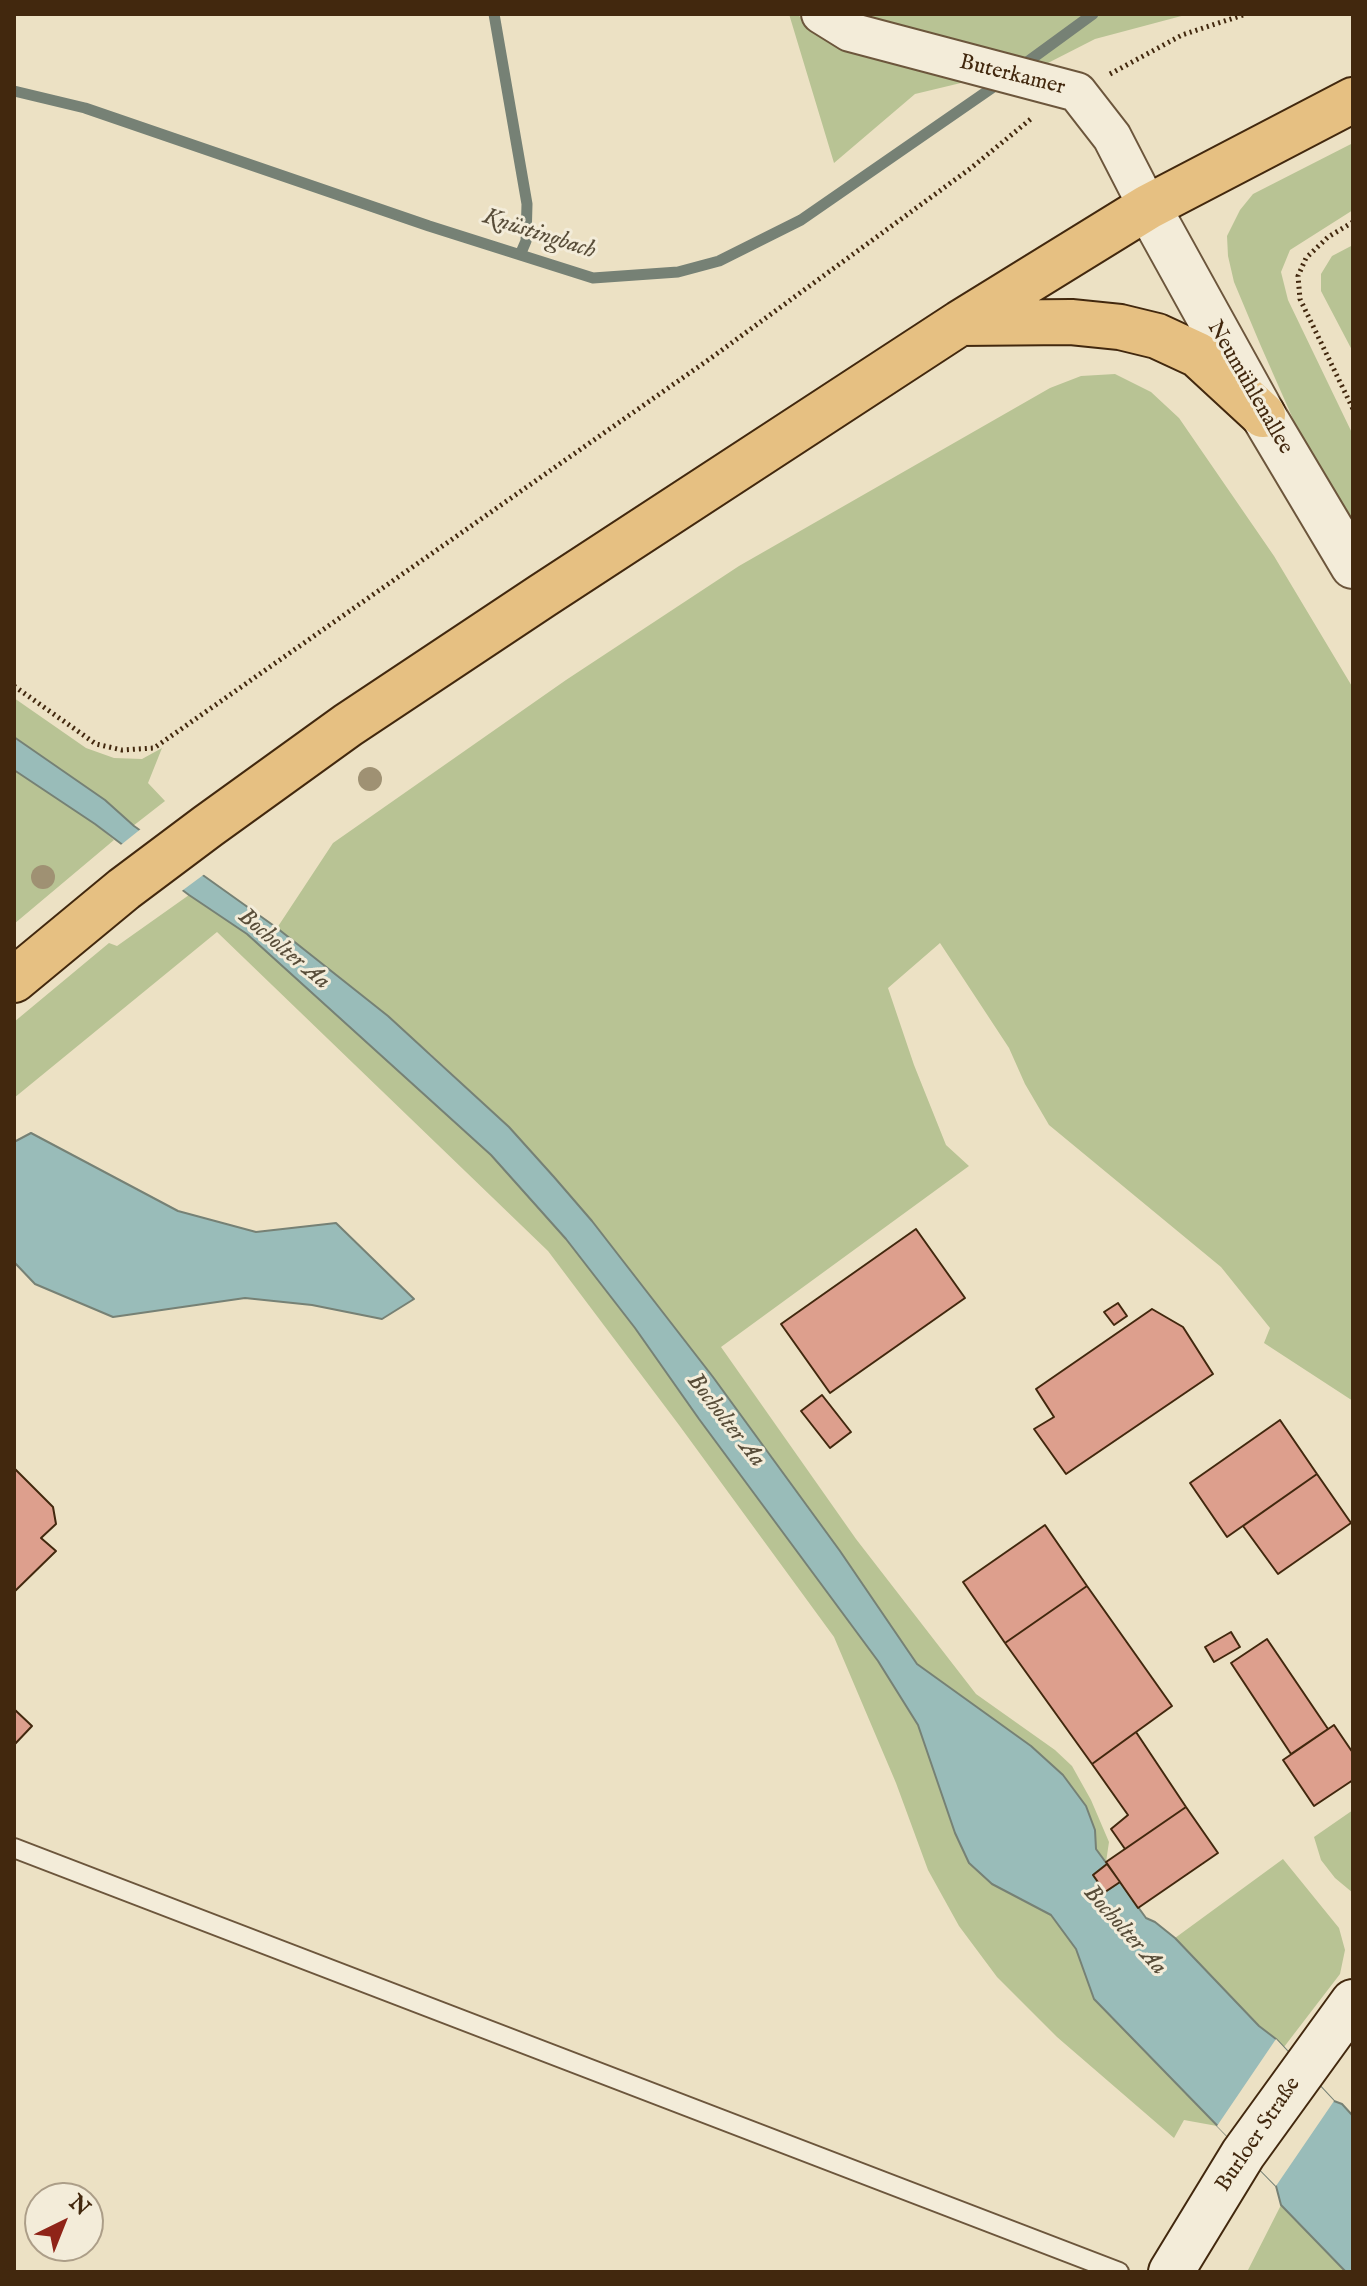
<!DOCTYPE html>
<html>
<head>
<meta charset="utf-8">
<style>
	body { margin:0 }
	#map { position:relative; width:1367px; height:2286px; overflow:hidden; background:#ece1c4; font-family:"IM FELL English",serif }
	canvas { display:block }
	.frame { position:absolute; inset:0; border:16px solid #42280e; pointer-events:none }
	.north { position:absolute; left:24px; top:2182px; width:80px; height:80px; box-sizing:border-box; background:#f3ecd9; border:2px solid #ac9e88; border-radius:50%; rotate:43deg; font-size:22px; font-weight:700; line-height:32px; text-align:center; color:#42280e }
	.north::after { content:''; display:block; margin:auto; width:28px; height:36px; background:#8f2418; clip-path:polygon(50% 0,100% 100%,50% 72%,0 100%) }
</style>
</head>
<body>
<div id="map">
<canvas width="1367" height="2286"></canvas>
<div class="frame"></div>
<div class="north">N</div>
</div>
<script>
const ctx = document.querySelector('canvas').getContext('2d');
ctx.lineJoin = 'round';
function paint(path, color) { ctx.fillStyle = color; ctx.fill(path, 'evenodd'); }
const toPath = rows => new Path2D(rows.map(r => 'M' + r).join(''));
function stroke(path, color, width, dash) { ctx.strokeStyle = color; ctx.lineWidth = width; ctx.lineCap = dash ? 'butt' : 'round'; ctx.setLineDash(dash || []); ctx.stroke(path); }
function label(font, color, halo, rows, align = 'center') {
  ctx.font = font + ' "IM FELL English",serif'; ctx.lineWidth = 6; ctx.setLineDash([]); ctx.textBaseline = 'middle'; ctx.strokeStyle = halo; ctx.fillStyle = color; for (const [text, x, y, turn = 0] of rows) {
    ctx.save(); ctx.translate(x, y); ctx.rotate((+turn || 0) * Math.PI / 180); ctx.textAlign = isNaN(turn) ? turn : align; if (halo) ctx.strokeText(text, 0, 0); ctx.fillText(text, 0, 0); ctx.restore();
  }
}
paint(toPath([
	[789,14,797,14,815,31,833,40,965,82,915,94,834,163],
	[841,14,1189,14,1095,39,1046,64],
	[1353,143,1353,210,1290,250,1281,272,1288,300,1353,435,1353,526,1348,525,1297,428,1260,344,1234,282,1228,256,1227,236,1240,210,1253,194],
	[1353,245,1353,352,1321,291,1321,274,1332,256],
	[1115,374,1151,392,1179,418,1274,556,1353,688,1353,1401,1264,1343,1270,1328,1221,1267,1049,1125,1025,1084,1009,1048,940,943,888,988,914,1065,946,1145,969,1166,721,1347,856,1539,976,1694,1055,1750,1072,1766,1091,1800,1109,1842,1106,1862,1096,1849,1095,1829,1031,1746,917,1664,840,1551,713,1377,554,1177,509,1127,431,1054,277,928,333,843,566,680,739,566,1050,388,1081,376],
	[14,698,86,748,114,758,142,759,162,748,148,783,165,801,133,826,105,800,14,737],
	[14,770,95,824,114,840,14,924],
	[189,895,247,934,359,1034,491,1155,566,1239,635,1328,699,1419,878,1661,918,1725,955,1833,969,1863,992,1884,1051,1915,1076,1949,1094,1999,1217,2126,1184,2120,1174,2138,1057,2037,997,1977,959,1926,928,1870,896,1783,834,1637,679,1425,548,1251,217,932,14,1098,14,1022,109,943,117,946],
	[1353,1810,1353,1893,1335,1878,1321,1860,1314,1837],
	[1283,1859,1339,1928,1345,1950,1340,1974,1284,2047,1259,2026,1175,1938],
	[1281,2205,1346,2272,1247,2272]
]), '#b8c394');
const water = toPath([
	[14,737,105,800,134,826,277,928,388,1016,509,1127,554,1177,592,1221,713,1377,840,1551,917,1664,1031,1746,1063,1775,1086,1806,1095,1830,1096,1849,1107,1864,1093,1875,1105,1892,1120,1882,1146,1918,1155,1922,1175,1938,1259,2026,1276,2039,1334,2101,1342,2104,1353,2116,1353,2272,1346,2272,1281,2205,1276,2186,1094,1999,1076,1949,1051,1915,992,1884,969,1863,955,1833,918,1725,878,1661,699,1419,635,1328,566,1239,491,1155,247,934,189,895,95,824,14,770,14,737],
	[31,1133,178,1211,256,1232,336,1223,414,1299,382,1319,312,1305,245,1298,113,1317,35,1284,14,1262,14,1142,31,1133]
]);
paint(water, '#99bcb9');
stroke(water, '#768175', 2);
paint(toPath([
	[142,828,206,873,179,893,117,848],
	[1276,2039,1334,2101,1276,2186,1217,2126]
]), '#ece1c4');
stroke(toPath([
	[494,14,527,204,526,241,520,255],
	[1019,68,1093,14],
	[14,91,85,108,429,226,593,278,678,272,719,261,801,220,1002,81]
]), '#768175', 11);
const building = toPath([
	[916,1229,965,1298,830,1393,781,1324,916,1229],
	[1118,1303,1127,1316,1114,1325,1104,1312,1118,1303],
	[1152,1309,1183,1327,1213,1374,1066,1474,1034,1429,1054,1417,1036,1389,1152,1309],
	[822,1395,851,1432,830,1448,801,1411,822,1395],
	[1280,1420,1317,1474,1227,1537,1190,1483,1280,1420],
	[14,1468,53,1507,56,1524,41,1538,56,1551,14,1592,14,1468],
	[1317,1474,1351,1523,1278,1574,1243,1526,1317,1474],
	[1045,1525,1087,1586,1005,1643,963,1582,1045,1525],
	[1087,1586,1172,1706,1092,1764,1005,1643,1087,1586],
	[1231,1632,1240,1647,1214,1662,1205,1647,1231,1632],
	[1267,1639,1328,1729,1291,1754,1231,1663,1267,1639],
	[14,1709,32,1726,14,1745,14,1709],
	[1334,1725,1353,1753,1353,1780,1314,1806,1283,1760,1334,1725],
	[1136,1732,1186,1807,1125,1849,1111,1829,1128,1815,1092,1764,1136,1732],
	[1186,1807,1218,1853,1138,1908,1106,1862,1186,1807],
	[1107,1864,1120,1882,1105,1892,1093,1875,1107,1864]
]);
paint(building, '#dd9f8d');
stroke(building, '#42280e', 2);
const service = toPath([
	[14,1848,1119,2272]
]);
const minor = toPath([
	[821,14,850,32,1077,92,1112,137,1148,207]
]);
const tertiary = toPath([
	[1148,207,1263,415,1353,566]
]);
const secondary = toPath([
	[1171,2272,1243,2154,1353,2002]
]);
const primary = toPath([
	[960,323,1071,322,1120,327,1157,336,1198,355,1263,415],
	[14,980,124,889,208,826,348,725,542,596,960,323,1148,207,1353,100]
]);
stroke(service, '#6c563c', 22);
stroke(minor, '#6c563c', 42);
stroke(tertiary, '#6c563c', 48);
stroke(secondary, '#42280e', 48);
stroke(primary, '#42280e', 48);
stroke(toPath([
	[1110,74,1182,35,1246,14],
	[1353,222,1328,237,1306,258,1298,276,1300,299,1353,409],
	[14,686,96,744,122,750,154,748,711,358,971,168,1032,118]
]), '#42280e', 5, [2, 4]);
stroke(service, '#f3ecd9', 18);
stroke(minor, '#f3ecd9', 38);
stroke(tertiary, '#f3ecd9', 44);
stroke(secondary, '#f3ecd9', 44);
stroke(primary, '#e6c082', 44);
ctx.fillStyle = '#9f9173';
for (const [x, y] of [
	[370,779],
	[43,877]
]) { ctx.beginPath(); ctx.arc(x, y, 12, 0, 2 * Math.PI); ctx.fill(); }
label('22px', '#42280e', '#f3ecd9', [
	["Buterkamer",1012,76,14],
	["Neumühlenallee",1249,388,60],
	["Burloer Straße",1259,2135,-56]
]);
label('italic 24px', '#584d39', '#f3ecd9', [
	["Knüstingbach",539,235,18],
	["Bocholter Aa",283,950,40],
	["Bocholter Aa",725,1421,52],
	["Bocholter Aa",1124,1931,48]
]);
</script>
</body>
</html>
